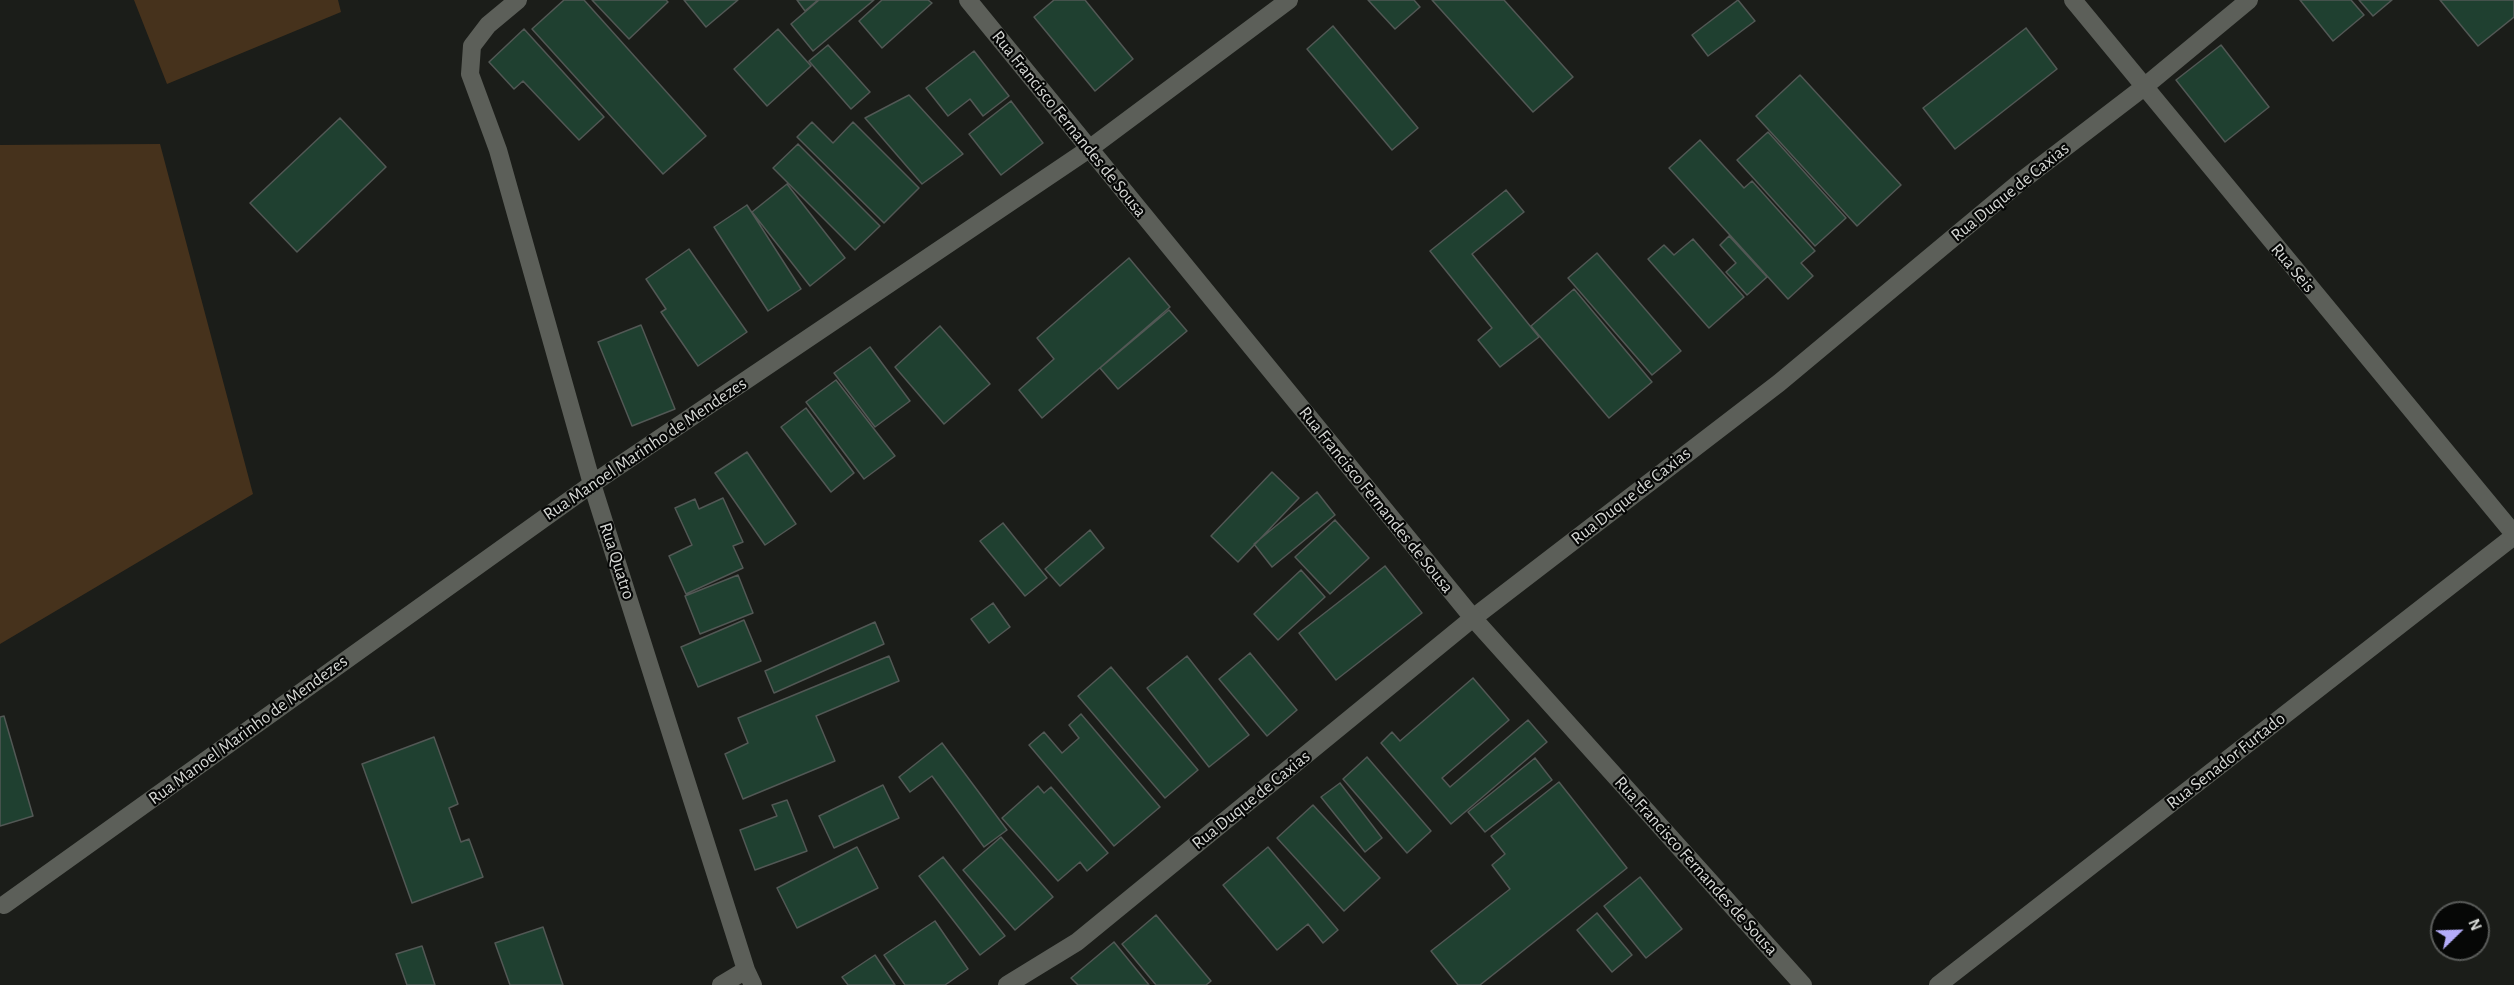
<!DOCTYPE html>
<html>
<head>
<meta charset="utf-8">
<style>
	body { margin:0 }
	#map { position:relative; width:2514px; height:985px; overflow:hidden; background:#1b1d19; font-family:"Alegreya Sans",sans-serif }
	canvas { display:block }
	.north { position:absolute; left:2430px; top:901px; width:60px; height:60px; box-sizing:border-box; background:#060706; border:2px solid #595b59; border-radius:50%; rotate:67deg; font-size:16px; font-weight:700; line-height:24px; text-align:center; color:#d6d8d5 }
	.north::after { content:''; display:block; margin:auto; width:21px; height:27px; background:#b4acf9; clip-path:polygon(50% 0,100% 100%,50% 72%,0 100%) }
</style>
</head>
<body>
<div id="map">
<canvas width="2514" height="985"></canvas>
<div class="north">N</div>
</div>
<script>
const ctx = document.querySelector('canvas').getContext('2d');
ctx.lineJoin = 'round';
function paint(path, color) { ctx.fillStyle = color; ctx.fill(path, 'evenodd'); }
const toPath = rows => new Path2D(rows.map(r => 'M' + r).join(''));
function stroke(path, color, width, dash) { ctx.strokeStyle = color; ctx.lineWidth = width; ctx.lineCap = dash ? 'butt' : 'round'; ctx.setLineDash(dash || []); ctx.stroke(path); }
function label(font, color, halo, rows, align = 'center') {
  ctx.font = font + ' "Alegreya Sans",sans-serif'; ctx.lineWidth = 4.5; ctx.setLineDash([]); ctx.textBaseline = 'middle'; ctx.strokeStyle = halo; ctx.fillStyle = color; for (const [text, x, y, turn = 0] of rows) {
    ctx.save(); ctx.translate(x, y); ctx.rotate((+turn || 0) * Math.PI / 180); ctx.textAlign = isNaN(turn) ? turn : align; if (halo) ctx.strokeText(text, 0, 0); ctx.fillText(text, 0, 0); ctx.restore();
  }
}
paint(toPath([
	[134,0,338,0,341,12,167,84],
	[160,144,253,494,0,644,0,145]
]), '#46321c');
const building = toPath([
	[564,0,584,0,706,136,663,174,532,29,564,0],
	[592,0,666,0,668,2,629,39,592,0],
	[684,0,738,0,706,27,684,0],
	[797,0,818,0,805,11,797,0],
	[819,0,874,0,813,51,791,24,819,0],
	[882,0,928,0,932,3,882,48,859,21,882,0],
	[1054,0,1085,0,1133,59,1095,91,1034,17,1054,0],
	[1368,0,1414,0,1420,7,1395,29,1368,0],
	[1432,0,1504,0,1573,77,1533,112,1432,0],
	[1738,0,1755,21,1708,56,1692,35,1738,0],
	[2300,0,2351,0,2364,15,2333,41,2300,0],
	[2359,0,2392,0,2373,16,2359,0],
	[2440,0,2514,0,2514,17,2478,46,2440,0],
	[1333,26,1418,128,1392,150,1307,49,1333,26],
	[2026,28,2057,69,1955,149,1923,108,2026,28],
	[524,29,604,117,579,140,523,81,514,89,489,62,524,29],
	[778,29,811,66,767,106,734,69,778,29],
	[828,45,870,92,851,109,809,61,828,45],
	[2221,45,2269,107,2225,142,2176,80,2221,45],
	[974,51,1009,96,983,116,970,99,948,116,926,88,974,51],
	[1800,75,1901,185,1857,226,1756,116,1800,75],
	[909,95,963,154,922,184,865,118,909,95],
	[1011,101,1043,143,1001,175,969,134,1011,101],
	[340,118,386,167,297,252,250,203,340,118],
	[812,122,833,143,853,122,919,188,884,223,797,137,812,122],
	[1768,132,1846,218,1815,246,1737,160,1768,132],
	[1700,140,1744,188,1752,181,1815,251,1801,263,1813,276,1788,299,1669,168,1700,140],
	[798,144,880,226,855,250,773,168,798,144],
	[787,184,845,258,810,286,752,212,787,184],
	[1506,190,1524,212,1472,254,1539,337,1500,367,1478,340,1492,328,1430,251,1506,190],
	[747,205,801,289,768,311,714,227,747,205],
	[1729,236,1767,277,1747,295,1726,272,1736,263,1720,245,1729,236],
	[1693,239,1744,297,1709,328,1648,259,1664,245,1674,255,1693,239],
	[689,249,747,332,698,366,661,312,666,309,646,279,689,249],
	[1597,253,1681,351,1652,375,1568,278,1597,253],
	[1129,258,1170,307,1042,418,1019,390,1054,359,1037,338,1129,258],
	[1574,289,1652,382,1609,418,1531,326,1574,289],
	[1169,310,1187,331,1118,389,1100,368,1169,310],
	[641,325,675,409,632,426,598,342,641,325],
	[940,326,990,384,944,424,895,367,940,326],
	[870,347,910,401,875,427,834,373,870,347],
	[836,380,895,456,864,479,806,402,836,380],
	[806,408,854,473,831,492,781,427,806,408],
	[747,452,796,524,765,545,715,473,747,452],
	[1272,472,1299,498,1238,562,1211,536,1272,472],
	[1317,492,1335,515,1272,567,1254,544,1317,492],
	[723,498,743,542,733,546,743,568,686,594,669,556,692,545,675,508,695,499,699,509,723,498],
	[1335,520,1369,558,1330,594,1295,557,1335,520],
	[1003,523,1047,578,1025,596,980,541,1003,523],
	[1090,530,1104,548,1060,586,1045,569,1090,530],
	[1385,566,1422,613,1336,680,1299,633,1385,566],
	[1301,570,1325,597,1278,640,1254,614,1301,570],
	[738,575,753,613,700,634,685,596,738,575],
	[993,603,1010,627,989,643,971,619,993,603],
	[744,620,761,661,698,687,681,647,744,620],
	[875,622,884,644,774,693,765,671,875,622],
	[1250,653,1297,710,1267,736,1219,679,1250,653],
	[889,656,899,681,816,716,835,761,743,799,725,754,748,743,738,718,889,656],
	[1187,656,1249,735,1209,767,1147,688,1187,656],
	[1111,667,1198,770,1165,798,1078,696,1111,667],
	[1473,678,1509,720,1442,778,1450,787,1528,720,1547,742,1451,824,1381,743,1392,732,1400,741,1473,678],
	[1081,714,1160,807,1114,846,1029,745,1044,732,1062,753,1079,738,1069,725,1081,714],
	[4,716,33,816,0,826,0,717,4,716],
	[434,737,458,804,449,808,461,842,469,839,483,877,412,903,362,764,434,737],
	[942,743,1007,830,984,847,932,776,910,792,899,777,942,743],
	[1367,757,1431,831,1407,853,1343,779,1367,757],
	[1535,758,1552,780,1485,832,1468,812,1535,758],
	[1559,782,1627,868,1480,985,1458,985,1431,951,1510,889,1492,865,1505,854,1491,836,1559,782],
	[1340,783,1382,838,1365,852,1321,797,1340,783],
	[883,785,899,818,834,848,819,816,883,785],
	[1038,786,1044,793,1051,787,1108,853,1087,871,1080,862,1058,881,1002,818,1038,786],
	[787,800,807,851,755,870,740,830,777,816,772,805,787,800],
	[1313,805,1380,878,1344,911,1277,838,1313,805],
	[1001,837,1053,897,1015,930,963,870,1001,837],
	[857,847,878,888,797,928,777,888,857,847],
	[1268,847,1338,930,1323,943,1308,924,1277,950,1223,885,1268,847],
	[943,857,1005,936,980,955,919,876,943,857],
	[1640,877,1682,929,1646,958,1604,906,1640,877],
	[1597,913,1632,955,1612,972,1577,930,1597,913],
	[1156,915,1211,981,1206,985,1156,985,1122,944,1156,915],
	[935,921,968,969,945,985,905,985,884,955,935,921],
	[543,927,563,985,510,985,495,943,543,927],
	[1114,942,1149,985,1078,985,1071,978,1114,942],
	[422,946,435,985,407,985,396,954,422,946],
	[875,955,895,985,848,985,842,977,875,955]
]);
paint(building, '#1f4030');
stroke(building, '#525855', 1.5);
stroke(toPath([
	[518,0,488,25,472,46,470,74,498,150,592,484,746,970,753,985],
	[2073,0,2514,534],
	[4,905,592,484,1089,149,1289,0],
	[721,985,746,970],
	[1007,985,1077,942,1473,618,1779,383,2020,182,2144,87,2249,0],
	[1938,985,2514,536]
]), '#5c5f59', 18);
stroke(toPath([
	[968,0,1473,618,1803,985]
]), '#5c5f59', 18);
label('18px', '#d6d8d5', '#060706', [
	["Rua Francisco Fernandes de Sousa",1069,124,51],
	["Rua Duque de Caxias",2010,192,-39],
	["Rua Seis",2293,268,50],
	["Rua Manoel Marinho de Mendezes",645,449,-34],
	["Rua Duque de Caxias",1631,496,-38],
	["Rua Francisco Fernandes de Sousa",1376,500,51],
	["Rua Quatro",617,561,72],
	["Rua Manoel Marinho de Mendezes",248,730,-36],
	["Rua Senador Furtado",2226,761,-38],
	["Rua Duque de Caxias",1251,800,-39],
	["Rua Francisco Fernandes de Sousa",1696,866,48]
]);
</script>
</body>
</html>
